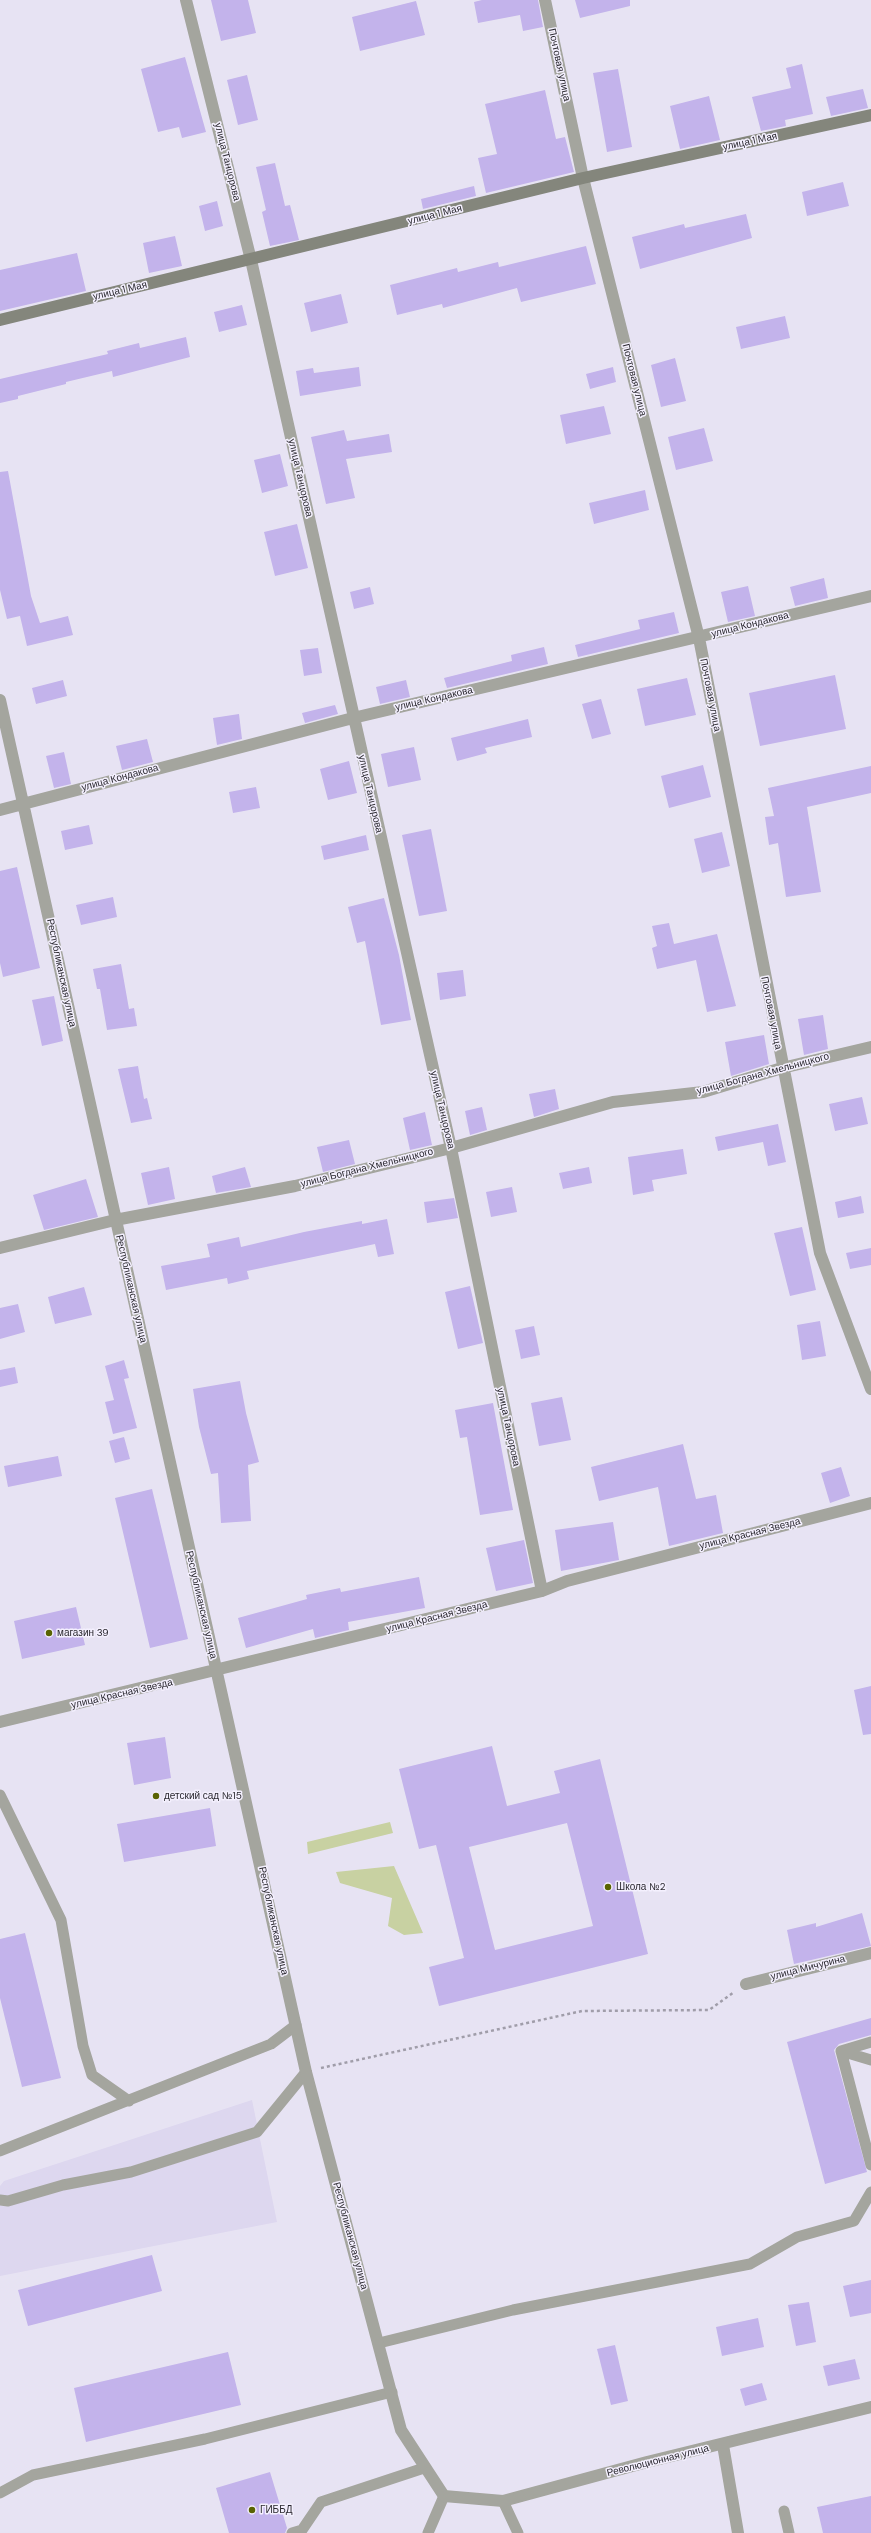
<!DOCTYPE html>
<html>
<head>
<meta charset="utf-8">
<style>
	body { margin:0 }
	canvas { display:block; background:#e7e3f3 }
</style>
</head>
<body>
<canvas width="871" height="2533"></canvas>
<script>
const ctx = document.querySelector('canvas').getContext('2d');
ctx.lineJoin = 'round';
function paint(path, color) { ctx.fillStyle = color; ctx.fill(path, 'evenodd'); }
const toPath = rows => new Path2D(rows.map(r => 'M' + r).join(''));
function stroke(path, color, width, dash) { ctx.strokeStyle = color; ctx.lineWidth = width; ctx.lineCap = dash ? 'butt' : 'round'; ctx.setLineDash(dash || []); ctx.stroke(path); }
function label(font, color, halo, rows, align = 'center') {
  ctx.font = font + ' "DM Sans",sans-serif'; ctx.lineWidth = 3; ctx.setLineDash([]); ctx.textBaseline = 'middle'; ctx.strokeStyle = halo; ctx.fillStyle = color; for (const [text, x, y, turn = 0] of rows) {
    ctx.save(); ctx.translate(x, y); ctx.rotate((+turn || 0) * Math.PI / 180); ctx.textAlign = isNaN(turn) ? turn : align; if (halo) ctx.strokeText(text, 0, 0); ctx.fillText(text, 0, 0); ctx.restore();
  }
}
paint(toPath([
	[252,2100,277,2222,0,2276,0,2186,4,2181]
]), '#ddd7ef');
paint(toPath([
	[390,1822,393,1833,308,1854,307,1842],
	[394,1866,423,1933,404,1935,388,1926,392,1898,340,1883,336,1872]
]), '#c8d1a2');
paint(toPath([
	[211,0,248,0,256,33,221,41],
	[482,0,538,0,543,27,523,31,520,15,478,23,474,2],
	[575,0,630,0,630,6,580,18],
	[416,1,425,35,360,51,352,17],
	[185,57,206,132,182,138,179,127,158,132,141,69],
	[802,64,813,114,785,120,786,126,761,131,752,97,791,88,786,68],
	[618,69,632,147,607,152,593,73],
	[247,75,258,120,238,125,227,80],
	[863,89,868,108,831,116,826,97],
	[545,90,556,139,565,137,574,172,486,193,478,158,497,154,485,104],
	[709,96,720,140,680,149,670,106],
	[275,163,285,206,290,205,299,240,270,246,262,212,266,210,256,167],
	[843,182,849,206,807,216,802,192],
	[474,186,476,196,423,209,421,199],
	[217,201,223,226,205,231,199,206],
	[746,214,752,238,640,269,632,237,684,224,685,228],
	[175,236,182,266,149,273,143,243],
	[586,246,596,284,521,302,517,288,443,308,442,304,397,315,390,285,457,268,458,272,498,262,499,267],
	[77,253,86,291,0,311,0,270],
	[341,294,348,323,311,332,304,303],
	[242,305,247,325,219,332,214,312],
	[785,316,790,338,741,349,736,327],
	[186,337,190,357,113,377,112,371,66,382,66,384,18,396,18,399,0,403,0,379,108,354,107,351,139,343,140,348],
	[675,358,686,401,661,407,651,365],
	[359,367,361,386,300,396,296,371,313,368,314,373],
	[613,367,616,382,590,389,586,374],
	[604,406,611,434,566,444,560,415],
	[704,428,713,461,676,470,668,437],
	[344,430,347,441,389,434,392,452,346,459,355,498,326,504,311,437],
	[280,454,288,486,262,493,254,460],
	[8,471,31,596,40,623,68,616,73,635,27,646,20,616,7,619,0,590,0,472],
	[645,490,649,510,594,524,589,503],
	[297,524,308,568,275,576,264,532],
	[824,578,828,598,795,606,790,587],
	[748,586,755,616,728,622,721,592],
	[370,587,374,604,354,609,350,592],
	[674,612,679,633,578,657,575,645,640,629,638,620],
	[544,647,548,664,447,688,444,678,512,661,511,655],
	[318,648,322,673,304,676,300,650],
	[835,675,846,729,760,746,749,693],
	[687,678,696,715,645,726,637,689],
	[63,680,67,696,36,704,32,688],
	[406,680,410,697,380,704,376,687],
	[601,699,611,734,592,739,582,704],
	[335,705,338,714,305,723,302,713],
	[239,714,242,739,217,745,213,718],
	[528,719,532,737,485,748,487,753,457,761,451,738],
	[147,739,153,762,122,770,116,746],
	[414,747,421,780,388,787,381,754],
	[64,752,71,784,54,788,46,756],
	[349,761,357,793,328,800,320,769],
	[703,765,711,797,669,808,661,776],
	[871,766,871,793,807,807,821,892,786,897,778,843,769,845,765,817,774,816,768,788],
	[256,787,260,808,233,813,229,792],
	[89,825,93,844,65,850,61,831],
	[431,829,447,911,419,916,402,835],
	[722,832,730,866,702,873,694,839],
	[366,835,369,850,324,860,321,846],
	[17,867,40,968,3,977,0,963,0,871],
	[113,897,117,917,81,925,76,905],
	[384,898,399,955,411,1020,381,1025,365,941,357,943,348,907],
	[669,923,674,944,717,934,736,1006,707,1012,696,960,657,969,652,948,657,946,652,926],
	[121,964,129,1009,134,1008,137,1026,107,1030,100,989,97,989,93,969],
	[463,970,466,996,440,1000,437,973],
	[54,996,63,1041,42,1046,32,1000],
	[823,1015,828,1049,804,1055,798,1019],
	[764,1035,769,1064,731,1076,725,1042],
	[138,1066,144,1099,147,1098,152,1119,131,1123,118,1069],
	[555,1089,559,1109,534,1117,529,1094],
	[862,1097,868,1124,835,1131,829,1104],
	[482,1107,487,1130,470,1135,465,1111],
	[425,1112,432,1145,410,1150,403,1118],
	[778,1124,786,1162,768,1166,763,1142,718,1151,715,1137],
	[349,1140,355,1164,323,1172,317,1147],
	[683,1149,687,1174,652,1180,654,1191,633,1195,628,1157],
	[169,1167,175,1199,148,1205,141,1173],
	[245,1167,251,1187,216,1193,212,1176],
	[589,1167,592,1183,563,1189,559,1173],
	[86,1179,98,1217,44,1230,33,1195],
	[512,1187,517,1212,491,1217,486,1192],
	[861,1196,864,1213,838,1218,835,1202],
	[454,1198,458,1218,427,1223,424,1202],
	[387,1219,394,1254,378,1257,375,1244,247,1271,249,1279,228,1284,227,1278,166,1290,161,1266,210,1257,207,1244,239,1237,241,1247,304,1232,362,1221,362,1224],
	[802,1227,816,1290,790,1296,774,1233],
	[871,1248,871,1265,850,1269,846,1253],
	[470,1286,483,1343,458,1349,445,1292],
	[84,1287,92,1315,55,1324,48,1297],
	[18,1304,25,1332,0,1339,0,1308],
	[820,1321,826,1356,802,1360,797,1325],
	[534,1326,540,1355,521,1359,515,1330],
	[124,1360,129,1378,124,1379,137,1428,113,1434,105,1402,114,1400,105,1366],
	[15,1367,18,1383,0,1387,0,1370],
	[240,1381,246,1413,259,1462,248,1465,251,1521,221,1523,218,1473,211,1474,199,1427,193,1389],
	[562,1397,571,1440,539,1446,531,1403],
	[493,1403,513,1510,480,1515,467,1437,460,1438,455,1410],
	[124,1437,130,1459,115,1463,109,1441],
	[683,1444,696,1499,716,1495,723,1533,669,1546,658,1487,599,1501,591,1467],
	[58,1456,62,1476,8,1487,4,1466],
	[841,1467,850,1496,830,1503,821,1473],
	[152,1489,188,1639,150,1648,115,1498],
	[613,1522,619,1560,561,1571,555,1530],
	[524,1540,533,1583,496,1591,486,1548],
	[419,1577,425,1608,348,1622,349,1630,315,1638,313,1629,246,1648,238,1618,307,1599,306,1595,340,1588,341,1592],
	[76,1607,85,1645,22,1659,14,1621],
	[871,1686,871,1734,863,1735,854,1690],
	[165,1737,171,1778,134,1785,127,1743],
	[492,1746,507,1806,560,1793,554,1771,600,1759,648,1954,439,2006,429,1967,464,1958,436,1845,419,1849,399,1769],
	[567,1823,593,1926,495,1950,469,1847],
	[210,1808,216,1846,124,1862,117,1824],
	[862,1913,871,1946,794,1964,787,1930,816,1923,816,1927],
	[25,1933,61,2078,22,2087,0,1998,0,1939],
	[871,2018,871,2035,839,2044,834,2050,867,2172,825,2184,787,2042],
	[152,2255,162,2291,28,2326,18,2290],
	[871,2280,871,2313,850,2317,843,2286],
	[809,2302,816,2342,796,2346,788,2305],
	[758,2318,764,2347,722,2356,716,2327],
	[615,2345,628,2401,611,2405,597,2349],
	[228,2352,241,2405,86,2442,74,2388],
	[855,2359,860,2379,828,2386,823,2366],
	[762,2383,767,2400,745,2406,740,2389],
	[270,2472,287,2528,285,2533,229,2533,216,2488],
	[871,2496,871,2533,823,2533,817,2507]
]), '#c3b3eb');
stroke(toPath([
	[321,2068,582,2011,709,2010,734,1992]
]), '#a09da9', 2.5, [3, 3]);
stroke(toPath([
	[0,1795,61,1920,83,2046,92,2075,129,2101],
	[871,2042,841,2051,871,2165],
	[841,2051,871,2060],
	[0,2151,271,2044,296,2025],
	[0,2200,8,2201,63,2185,131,2172,257,2132,306,2072],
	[379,2343,513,2310,750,2264,797,2237,854,2221,871,2192],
	[0,2493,33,2475,205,2439,392,2392],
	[503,2501,518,2533],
	[784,2511,789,2533],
	[292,2533,302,2530,321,2502,424,2468],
	[428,2533,444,2496]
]), '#a4a59e', 11);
stroke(toPath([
	[186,0,251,260,451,1148,542,1591],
	[545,0,583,178,699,638,820,1253,871,1389],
	[0,700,306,2072,401,2430,444,2496,503,2501,647,2462,871,2407],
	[0,810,353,718,871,596],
	[0,1248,115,1220,295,1186,451,1148,613,1102,703,1092,782,1068,871,1047],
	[0,1722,542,1591,567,1581,871,1503],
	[746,1984,871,1953],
	[723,2445,738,2533]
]), '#a4a59e', 12);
stroke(toPath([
	[0,320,583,178,871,115]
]), '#84867c', 12);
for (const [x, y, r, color] of [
	[49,1633,4,"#596302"],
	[156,1796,4,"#596302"],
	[608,1887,4,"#596302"],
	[252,2510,4,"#596302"]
]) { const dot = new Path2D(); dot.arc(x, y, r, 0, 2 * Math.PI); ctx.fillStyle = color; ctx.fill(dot); stroke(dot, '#f4f0fe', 1.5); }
label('10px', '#2a282f', '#f4f0fe', [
	["Почтовая улица",559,65,78],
	["улица 1 Мая",750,142,-12],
	["улица Танцорова",227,162,76],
	["улица 1 Мая",435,215,-14],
	["улица 1 Мая",120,291,-13],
	["Почтовая улица",634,380,76],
	["улица Танцорова",300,478,77],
	["улица Кондакова",750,625,-14],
	["Почтовая улица",710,695,79],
	["улица Кондакова",434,699,-13],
	["улица Кондакова",120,778,-15],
	["улица Танцорова",370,794,77],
	["Республиканская улица",61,973,78],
	["Почтовая улица",771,1013,79],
	["улица Богдана Хмельницкого",763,1074,-15],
	["улица Танцорова",442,1110,77],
	["улица Богдана Хмельницкого",367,1168,-14],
	["Республиканская улица",131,1289,77],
	["улица Танцорова",508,1427,78],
	["улица Красная Звезда",750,1534,-14],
	["Республиканская улица",201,1605,77],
	["улица Красная Звезда",437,1617,-14],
	["улица Красная Звезда",122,1694,-13],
	["Республиканская улица",273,1921,78],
	["улица Мичурина",808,1968,-14],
	["Республиканская улица",350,2236,75],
	["Революционная улица",658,2461,-14]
]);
label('10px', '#2a282f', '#f4f0fe', [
	["магазин 39",57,1633],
	["детский сад №15",164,1796],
	["Школа №2",616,1887],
	["ГИББД",260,2510]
], 'left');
</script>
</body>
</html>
